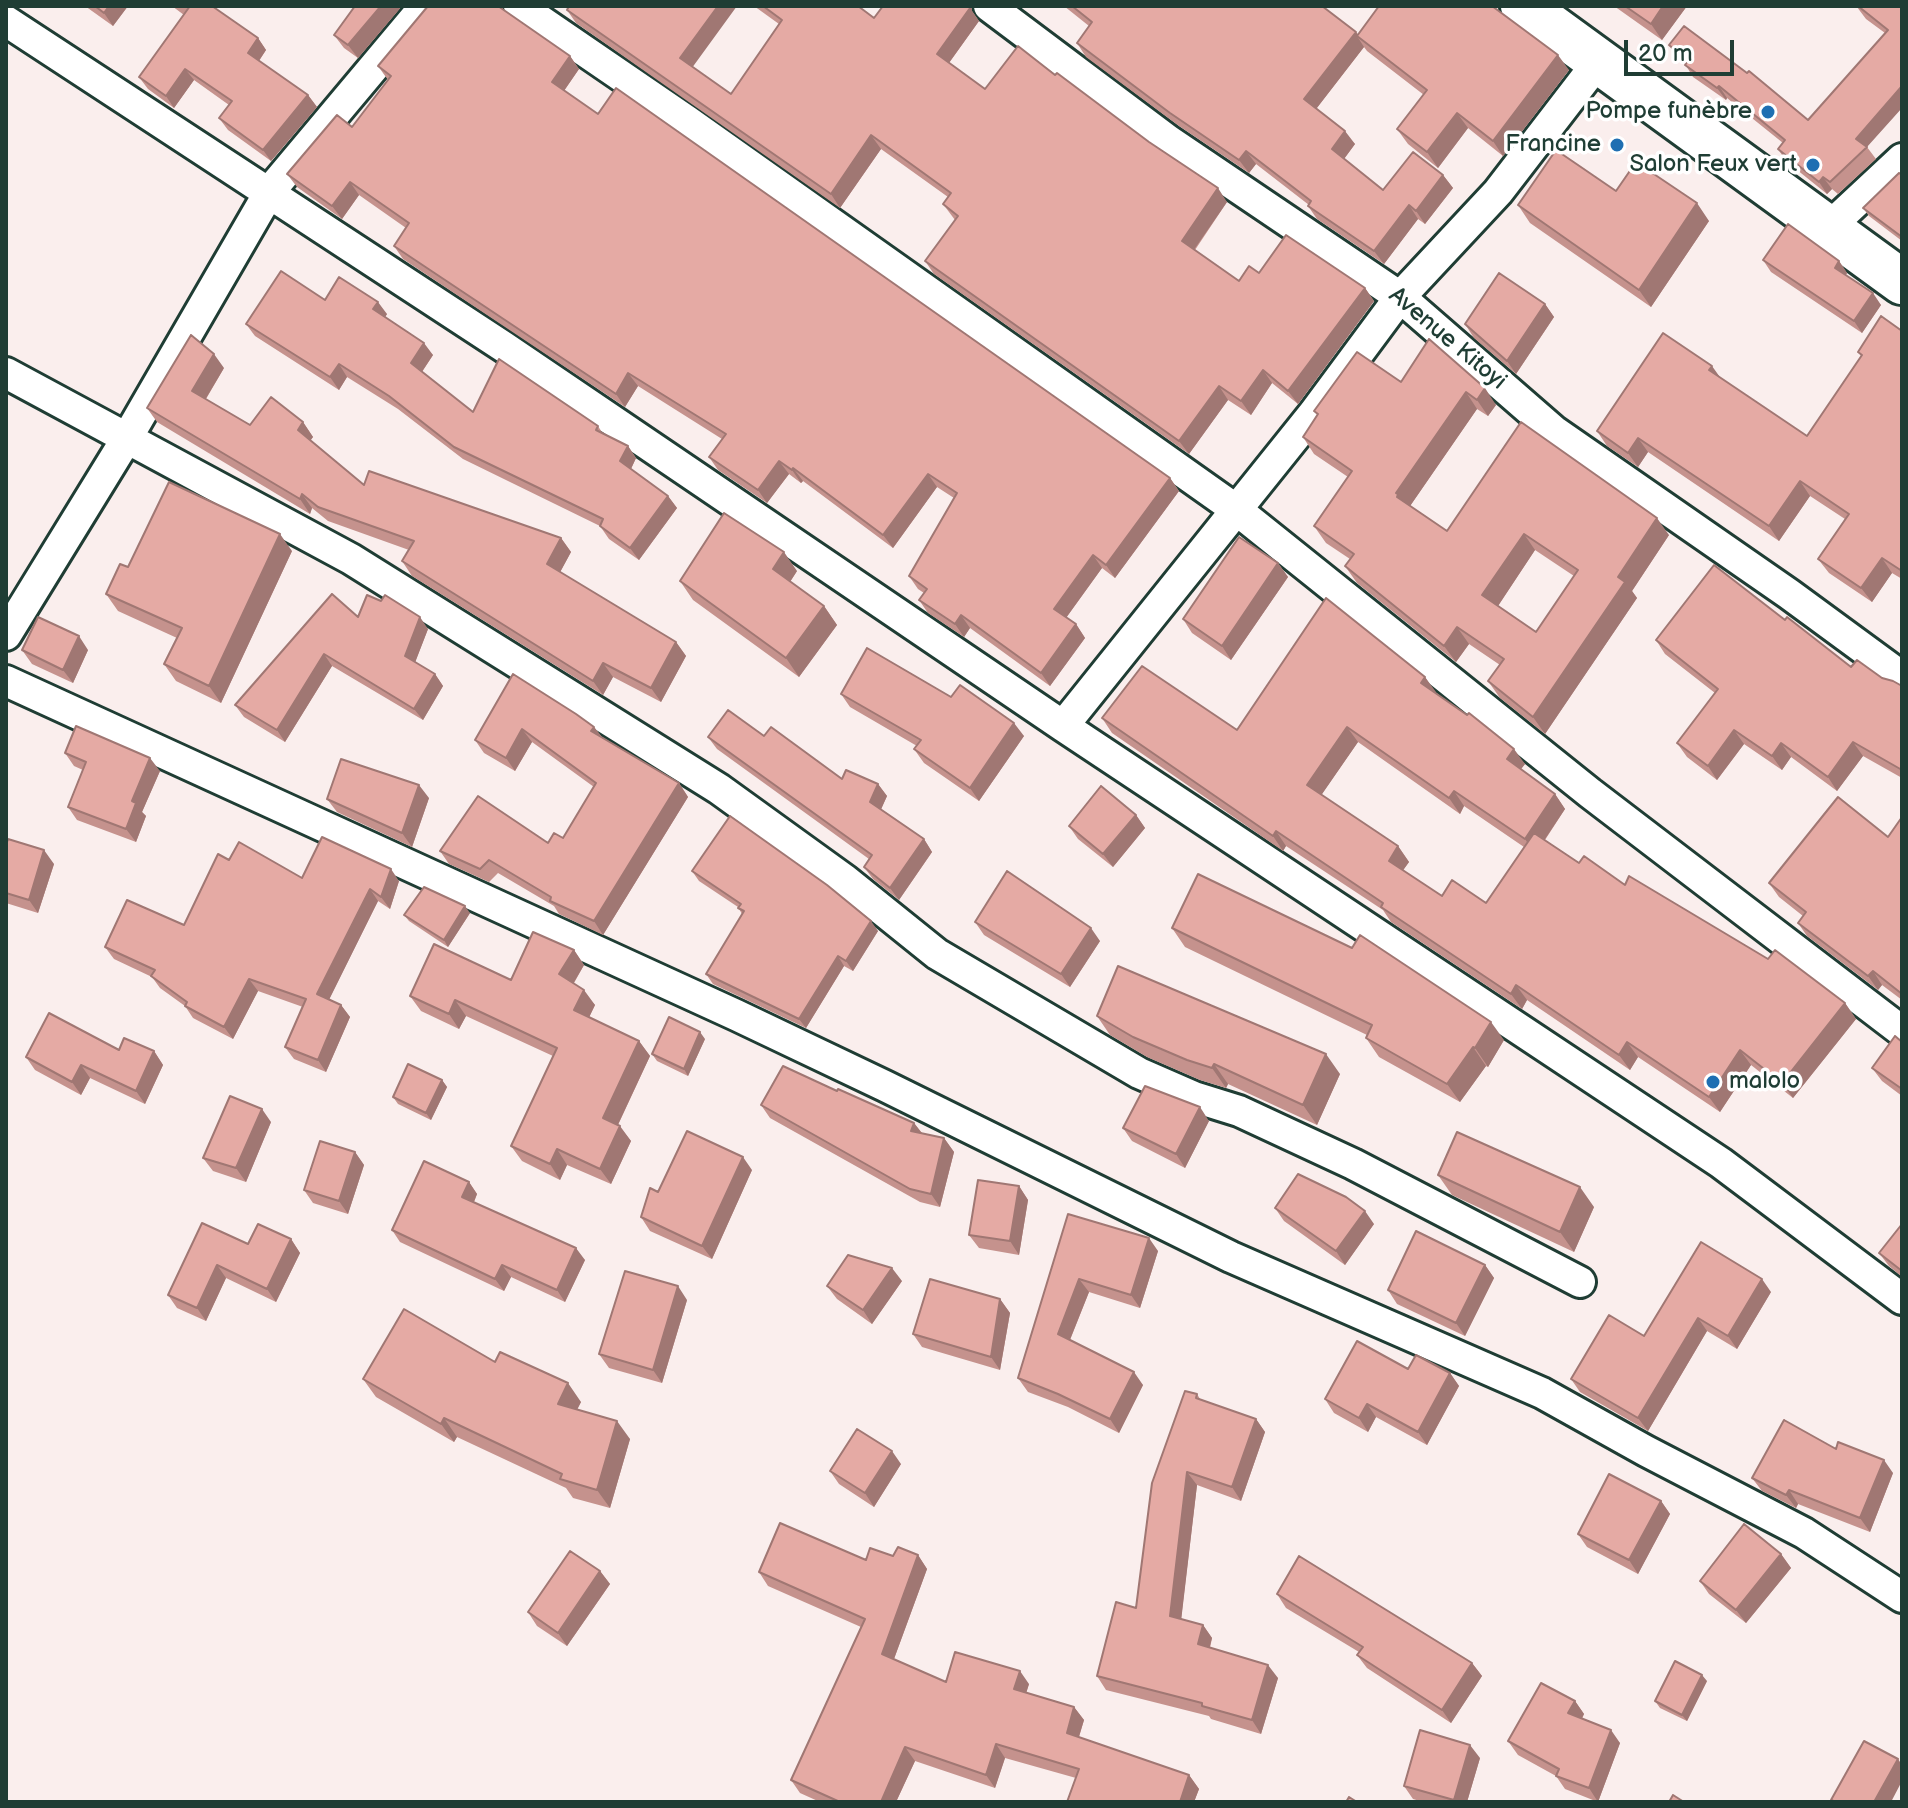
<!DOCTYPE html>
<html>
<head>
<meta charset="utf-8">
<style>
	body { margin:0 }
	#map { position:relative; width:1908px; height:1808px; overflow:hidden; background:#faeeed; font-family:"Balsamiq Sans",sans-serif }
	canvas { display:block }
	.frame { position:absolute; inset:0; border:8px solid #1f3d34; pointer-events:none }
	.scale { position:absolute; left:1624px; top:40px; width:110px; height:36px; box-sizing:border-box; border:4px solid #1f3d34; border-top:0; padding-left:10px; font-size:24px; line-height:28px; white-space:nowrap; color:#1f3d34; -webkit-text-stroke:6px #fff; paint-order:stroke }
</style>
</head>
<body>
<div id="map">
<canvas width="1908" height="1808"></canvas>
<div class="frame"></div>
<div class="scale">20 m</div>
</div>
<script>
const ctx = document.querySelector('canvas').getContext('2d');
ctx.lineJoin = 'round';
const toPath = rows => new Path2D(rows.map(r => 'M' + r).join(''));
function stroke(path, color, width, dash) { ctx.strokeStyle = color; ctx.lineWidth = width; ctx.lineCap = dash ? 'butt' : 'round'; ctx.setLineDash(dash || []); ctx.stroke(path); }
function paint(path, color) { ctx.fillStyle = color; ctx.fill(path, 'evenodd'); }
function label(font, color, halo, rows, align = 'center') {
  ctx.font = font + ' "Balsamiq Sans",sans-serif'; ctx.lineWidth = 7; ctx.setLineDash([]); ctx.textBaseline = 'middle'; ctx.strokeStyle = halo; ctx.fillStyle = color; for (const [text, x, y, turn = 0] of rows) {
    ctx.save(); ctx.translate(x, y); ctx.rotate((+turn || 0) * Math.PI / 180); ctx.textAlign = isNaN(turn) ? turn : align; if (halo) ctx.strokeText(text, 0, 0); ctx.fillText(text, 0, 0); ctx.restore();
  }
}
const street = toPath([
	[519,6,687,121,1238,511,1590,793,1899,1029],
	[989,6,1169,141,1400,297,1554,431,1789,594,1902,677],
	[6,21,504,347,1063,726,1721,1163,1902,1299],
	[1828,228,1902,159],
	[6,373,351,559,719,789,845,880,937,954,1139,1073,1194,1097,1239,1111,1353,1164,1580,1282],
	[6,635,127,438,270,191,425,6],
	[6,681,736,1015,885,1086,1231,1257,1542,1393,1646,1451,1804,1533,1902,1597],
	[1063,726,1314,413,1400,297,1498,192,1598,62]
]);
const secondary = toPath([
	[1523,6,1902,282]
]);
stroke(street, '#1f3d34', 36);
stroke(secondary, '#1f3d34', 50);
stroke(street, '#fff', 30);
stroke(secondary, '#fff', 44);
paint(toPath([
	[85,6,128,6,113,26],
	[172,6,212,6,258,38,266,50,259,61,308,95,317,107,271,161,228,130,219,118,229,105,194,80,174,108,148,89,139,77,184,15],
	[355,6,402,6,358,58,344,48,334,35],
	[428,6,503,6,503,10,570,56,579,69,564,91,598,114,1170,478,1179,491,1115,578,1102,568,1066,618,1076,624,1085,638,1050,686,970,628,964,637,928,613,919,600,924,593,918,589,909,576,954,498,937,487,893,548,803,481,801,483,789,474,767,503,718,470,709,457,722,439,638,386,625,407,403,259,394,246,406,228,359,195,342,219,297,187,287,174,352,127,388,80,378,66],
	[754,6,858,6,874,18,972,11,979,21,949,63,985,89,1055,75,1227,202,1195,250,1239,281,1259,273,1365,288,1374,301,1298,404,1272,383,1251,415,1228,400,1189,454,934,274,925,261,955,220,943,204,948,197,881,149,840,208,576,23,567,10,692,67,731,94,779,24],
	[1064,6,1322,6,1358,34,1569,70,1503,156,1468,128,1438,168,1408,144,1397,129,1424,95,1367,51,1364,47,1316,109,1355,144,1344,159,1383,190,1443,175,1453,188,1425,224,1418,219,1384,264,1317,219,1308,206,1309,205,1256,164,1249,173,1179,126,1086,57,1077,43,1089,26],
	[1614,6,1687,6,1662,40],
	[1902,6,1867,147,1876,159,1838,194,1832,189,1827,194,1786,161,1778,149,1783,143,1727,98,1726,100,1693,77,1685,64,1677,57,1669,45,1808,120,1885,33,1866,19,1857,7],
	[1902,175,1902,241,1869,216,1863,208],
	[1616,191,1709,221,1651,307,1530,223,1518,205],
	[1763,260,1839,261,1847,273,1846,275,1881,305,1862,333,1771,272],
	[325,300,387,314,385,317,433,355,422,372,473,412,598,426,603,434,628,446,636,458,631,469,668,496,677,508,639,560,609,539,600,526,463,459,398,409,347,377,339,390,255,336,246,324],
	[1545,304,1554,317,1516,374,1474,338,1465,324],
	[1902,331,1902,579,1892,573,1872,602,1829,573,1818,559,1845,519,1810,496,1779,541,1648,452,1638,467,1607,446,1597,431,1721,378,1807,436,1861,356,1858,352],
	[1429,339,1496,405,1488,416,1477,409,1410,506,1447,531,1669,535,1632,591,1637,598,1545,734,1500,698,1488,681,1500,665,1469,644,1456,662,1357,583,1345,566,1350,559,1326,543,1314,526,1348,477,1314,454,1303,437,1317,415,1314,411,1401,382],
	[1535,550,1574,576,1536,632,1498,606],
	[224,368,206,399,250,425,303,422,313,437,310,440,364,485,561,538,571,552,560,572,676,642,686,656,661,702,613,677,603,695,412,576,402,561,409,550,328,521,312,508,310,514,157,422,147,408],
	[292,551,221,703,176,681,164,664,177,638,118,611,106,594,128,567],
	[1278,563,1288,577,1231,660,1192,633,1183,619],
	[797,571,790,582,824,606,837,625,799,677,693,600,680,581],
	[358,617,428,629,415,662,435,674,443,686,423,720,332,666,285,742,244,717,235,705],
	[1785,620,1851,667,1902,686,1902,778,1863,756,1837,791,1791,757,1782,770,1744,744,1717,780,1687,757,1677,743,1715,693,1665,654,1656,640],
	[22,650,88,650,73,683,32,664],
	[513,674,594,727,602,737,679,783,688,797,603,935,559,914,554,906,498,873,489,882,449,864,440,851,548,843,563,838,594,787,532,742,515,771,484,753,475,740],
	[1425,677,1435,693,1525,764,1521,769,1555,794,1565,809,1545,840,1579,863,1625,885,1845,1003,1856,1019,1793,1098,1751,1065,1720,1112,1638,1057,1630,1070,1527,1000,1522,1009,1391,922,1383,910,1286,846,1283,851,1112,733,1102,718,1237,730],
	[1358,742,1460,814,1464,806,1524,847,1486,903,1442,896,1403,870,1409,862,1398,846,1321,795],
	[841,694,951,697,1024,736,979,801,924,763,914,749,917,746,850,707],
	[764,736,842,779,878,784,887,796,881,809,924,839,932,852,899,900,873,879,864,867,869,859,717,749,708,737],
	[65,753,160,771,142,812,146,816,136,842,77,820,68,807,83,770,74,766],
	[429,798,412,847,337,812,327,799],
	[1136,815,1145,828,1113,867,1078,839,1069,826],
	[1902,817,1902,1000,1882,985,1878,990,1807,936,1798,923,1803,916,1779,897,1769,883,1888,837],
	[6,845,54,864,38,913,6,903],
	[229,860,302,878,399,881,390,909,378,901,329,999,341,1005,350,1017,326,1072,294,1059,285,1047,303,1007,258,991,233,1039,193,1018,185,1006,160,988,152,977,114,959,105,947,184,925],
	[692,871,878,931,853,971,844,966,806,1028,713,984,706,974,742,914,738,907,699,881],
	[470,913,448,947,409,921,404,915],
	[975,922,1100,941,1070,987,984,935],
	[1172,928,1504,1040,1488,1067,1486,1066,1460,1102,1379,1057,1366,1038,1367,1035,1185,947],
	[574,950,584,965,574,983,595,1005,589,1017,639,1041,650,1056,618,1125,631,1141,611,1184,567,1165,560,1180,522,1161,511,1146,553,1056,466,1016,459,1029,421,1011,410,996,511,980],
	[1097,1016,1340,1074,1317,1125,1228,1084,1226,1088,1200,1080,1147,1057,1110,1035],
	[705,1039,688,1076,657,1061,652,1054],
	[1902,1042,1902,1096,1882,1081,1872,1068],
	[119,1050,154,1051,163,1065,145,1104,90,1078,81,1095,35,1070,26,1057],
	[442,1080,447,1087,431,1120,398,1104,393,1097],
	[761,1105,914,1123,922,1133,944,1138,954,1152,940,1207,920,1202,770,1118],
	[1209,1121,1185,1168,1132,1141,1123,1128],
	[271,1122,246,1182,213,1171,203,1158],
	[355,1152,364,1165,348,1214,313,1203,304,1190],
	[752,1170,712,1259,650,1231,641,1217],
	[1438,1175,1594,1207,1574,1252,1452,1195],
	[469,1182,477,1194,474,1202,585,1260,565,1302,511,1277,504,1291,400,1242,392,1230],
	[1019,1186,1028,1200,1019,1255,979,1248,969,1235],
	[1275,1208,1374,1224,1345,1265,1284,1221],
	[1068,1214,1158,1251,1140,1308,1089,1292,1070,1340,1143,1385,1119,1433,1068,1407,1028,1392,1018,1378],
	[1902,1224,1902,1277,1889,1266,1879,1253],
	[291,1239,300,1253,276,1302,226,1278,206,1321,177,1308,168,1295,248,1244],
	[1485,1265,1494,1278,1465,1336,1397,1304,1388,1290],
	[902,1281,872,1324,837,1299,827,1286],
	[1771,1292,1737,1349,1707,1331,1648,1431,1580,1392,1571,1379,1644,1336],
	[1000,1299,1010,1313,1000,1370,922,1347,913,1334],
	[687,1300,662,1383,609,1368,599,1354],
	[495,1362,581,1402,577,1409,630,1439,610,1508,573,1498,566,1488,457,1437,454,1442,376,1397,363,1379],
	[1408,1369,1450,1373,1459,1386,1427,1445,1376,1417,1368,1432,1334,1413,1325,1399],
	[1197,1394,1200,1399,1256,1419,1265,1432,1241,1501,1197,1485,1181,1619,1203,1625,1212,1638,1210,1648,1278,1678,1261,1734,1211,1719,1209,1716,1106,1690,1097,1676,1136,1608],
	[1836,1449,1893,1473,1870,1532,1798,1504,1796,1508,1762,1491,1752,1478],
	[901,1464,874,1507,839,1484,830,1471],
	[1661,1501,1670,1514,1638,1574,1587,1547,1578,1534],
	[1781,1554,1791,1568,1746,1623,1709,1594,1700,1581],
	[918,1555,927,1569,894,1659,946,1682,1029,1684,1026,1693,1074,1707,1084,1720,1079,1737,1189,1775,1199,1789,1194,1802,1067,1802,1076,1778,1005,1758,995,1788,915,1761,896,1802,820,1802,800,1793,791,1780,861,1627,768,1586,759,1572,893,1556],
	[600,1571,610,1584,567,1646,537,1626,528,1612],
	[1277,1594,1472,1663,1482,1676,1451,1723,1367,1668,1357,1655,1359,1652,1286,1608],
	[1707,1681,1687,1721,1660,1708,1655,1701],
	[1575,1701,1584,1714,1582,1719,1620,1743,1598,1802,1565,1789,1556,1776,1518,1755,1508,1741],
	[1480,1758,1467,1802,1423,1802,1413,1799,1404,1786]
]), '#c5928d');
paint(toPath([
	[109,6,128,6,113,26,104,13],
	[381,6,402,6,358,58,348,45],
	[718,6,737,6,689,72,680,58],
	[968,6,972,6,972,11,979,21,946,67,937,54],
	[1663,6,1687,6,1662,40,1651,24],
	[1356,32,1362,40,1357,36,1364,47,1313,113,1304,99],
	[258,38,266,50,256,65,248,53],
	[1558,55,1569,70,1503,156,1493,141],
	[570,56,579,69,561,95,552,82],
	[185,69,194,80,174,108,166,96],
	[1719,86,1727,98,1726,100,1717,88],
	[1902,86,1902,108,1867,147,1856,139],
	[308,95,317,107,271,161,263,150],
	[1457,113,1468,128,1438,168,1427,152],
	[1345,131,1355,144,1341,163,1332,149],
	[871,135,881,149,840,208,831,194],
	[1246,151,1256,164,1249,173,1239,160],
	[1443,175,1453,188,1425,224,1416,211],
	[1823,177,1832,189,1827,194,1819,182],
	[350,182,359,195,342,219,332,206],
	[1218,188,1227,202,1191,254,1182,241],
	[1697,203,1709,221,1651,307,1639,290],
	[1409,205,1418,219,1384,264,1374,251],
	[1839,261,1847,273,1843,279,1835,268],
	[1365,288,1374,301,1298,404,1288,391],
	[1873,293,1881,305,1862,333,1854,321],
	[378,302,387,314,382,322,373,309],
	[1545,304,1554,317,1516,374,1507,361],
	[424,343,433,355,419,376,411,363],
	[214,354,224,368,202,405,192,391],
	[339,364,347,377,339,390,330,377],
	[1712,366,1722,380,1709,370],
	[1263,370,1272,383,1251,415,1241,401],
	[628,373,638,386,625,407,616,394],
	[1219,386,1228,400,1189,454,1179,441],
	[1485,388,1496,405,1488,416,1477,400],
	[1466,392,1477,409,1408,509,1397,497,1396,493],
	[303,422,313,437,308,444,298,430],
	[1638,438,1648,452,1638,467,1628,453],
	[628,446,636,458,629,473,620,461],
	[779,461,789,474,767,503,758,490],
	[793,468,803,481,801,483,792,470],
	[928,474,937,487,893,548,883,535],
	[1170,478,1179,491,1115,578,1106,565],
	[1800,481,1810,496,1779,541,1769,526],
	[302,494,312,508,310,514,300,499],
	[668,496,677,508,639,560,630,548],
	[1657,518,1669,535,1632,591,1637,598,1545,734,1533,717,1618,577],
	[280,534,292,551,221,703,209,686],
	[1524,534,1535,550,1494,612,1482,595],
	[561,538,571,552,557,578,547,564],
	[784,552,797,571,786,588,773,569],
	[1093,555,1102,568,1063,622,1054,609],
	[1882,558,1892,573,1872,602,1861,588],
	[1278,563,1288,577,1231,660,1222,646],
	[824,606,837,625,799,677,786,658],
	[961,615,970,628,964,637,955,624],
	[420,617,428,629,413,668,405,656],
	[1076,624,1085,638,1050,686,1041,673],
	[1457,627,1469,644,1456,662,1444,646],
	[79,636,88,650,73,683,63,670],
	[676,642,686,656,661,702,651,688],
	[324,654,332,666,285,742,277,730],
	[603,663,613,677,603,695,593,681],
	[435,674,443,686,423,720,414,709],
	[1425,677,1436,692,1431,698,1421,683],
	[1014,723,1024,736,979,801,970,788],
	[594,727,604,740,591,731],
	[1347,727,1358,742,1318,800,1307,785],
	[522,729,532,742,515,771,506,758],
	[1734,730,1744,744,1717,780,1708,766],
	[1853,742,1863,756,1837,791,1828,777],
	[1781,743,1791,757,1782,770,1772,756],
	[1514,749,1525,764,1517,774,1507,759],
	[150,758,160,771,142,812,146,816,136,842,126,829,132,801],
	[679,783,688,797,603,935,594,921],
	[878,784,887,796,879,814,870,802],
	[419,785,429,798,412,847,402,833],
	[1454,791,1464,806,1460,814,1449,798],
	[1555,794,1565,809,1535,854,1525,839],
	[1136,815,1145,828,1113,867,1103,854],
	[1276,831,1286,846,1283,851,1273,836],
	[924,839,932,852,899,900,890,888],
	[1398,846,1409,862,1399,876,1389,861],
	[44,850,54,864,38,913,29,900],
	[391,869,399,881,390,909,381,897],
	[370,889,378,901,326,1006,317,994],
	[465,906,470,913,448,947,444,940],
	[871,921,878,931,853,971,846,961],
	[1091,928,1100,941,1070,987,1061,974],
	[574,950,584,965,570,989,559,974],
	[838,956,844,966,806,1028,799,1019],
	[1873,971,1882,985,1878,990,1868,976],
	[249,979,258,991,233,1039,224,1027],
	[1516,985,1527,1000,1522,1009,1511,994],
	[584,990,595,1005,585,1026,574,1010],
	[455,1000,466,1016,459,1029,449,1014],
	[1845,1003,1856,1019,1793,1098,1782,1083],
	[341,1005,350,1017,326,1072,318,1060],
	[1491,1022,1504,1040,1488,1067,1475,1048],
	[700,1032,705,1039,688,1076,684,1069],
	[639,1041,650,1056,614,1133,603,1118],
	[1627,1042,1638,1057,1630,1070,1619,1055],
	[1473,1047,1486,1066,1460,1102,1447,1084],
	[1740,1050,1751,1065,1720,1112,1709,1097],
	[154,1051,163,1065,145,1104,136,1091],
	[1326,1054,1340,1074,1317,1125,1303,1105],
	[1214,1064,1228,1084,1226,1088,1212,1068],
	[81,1065,90,1078,81,1095,72,1082],
	[442,1080,447,1087,431,1120,426,1113],
	[1200,1107,1209,1121,1185,1168,1176,1154],
	[262,1109,271,1122,246,1182,236,1168],
	[914,1123,924,1136,911,1131],
	[620,1126,631,1141,611,1184,600,1169],
	[944,1138,954,1152,940,1207,931,1194],
	[557,1149,567,1165,560,1180,550,1164],
	[355,1152,364,1165,348,1214,339,1201],
	[743,1157,752,1170,712,1259,702,1246],
	[469,1182,477,1194,471,1209,462,1197],
	[1019,1186,1028,1200,1019,1255,1010,1241],
	[1580,1187,1594,1207,1574,1252,1560,1232],
	[1365,1211,1374,1224,1345,1265,1336,1251],
	[1149,1238,1158,1251,1140,1308,1131,1295],
	[291,1239,300,1253,276,1302,267,1289],
	[576,1248,585,1260,565,1302,557,1290],
	[217,1265,226,1278,206,1321,197,1308],
	[502,1265,511,1277,504,1291,495,1279],
	[1485,1265,1494,1278,1465,1336,1456,1323],
	[892,1268,902,1281,872,1324,863,1310],
	[1079,1279,1089,1292,1067,1347,1058,1334],
	[1762,1279,1771,1292,1737,1349,1728,1336],
	[678,1286,687,1300,662,1383,653,1370],
	[1000,1299,1010,1313,1000,1370,991,1357],
	[1698,1318,1707,1331,1648,1431,1638,1418],
	[1134,1372,1143,1385,1119,1433,1110,1419],
	[1450,1373,1459,1386,1427,1445,1418,1432],
	[568,1383,581,1402,571,1422,558,1404],
	[1367,1404,1376,1417,1368,1432,1359,1418],
	[444,1418,457,1437,454,1442,441,1424],
	[1256,1419,1265,1432,1241,1501,1232,1487],
	[617,1421,630,1439,610,1508,597,1490],
	[892,1451,901,1464,874,1507,865,1493],
	[1884,1460,1893,1473,1870,1532,1860,1518],
	[1187,1472,1197,1485,1180,1630,1170,1616],
	[1789,1490,1798,1504,1796,1508,1786,1495],
	[1661,1501,1670,1514,1638,1574,1629,1560],
	[1781,1554,1791,1568,1746,1623,1736,1610],
	[918,1555,927,1569,891,1667,882,1654],
	[600,1571,610,1584,567,1646,558,1633],
	[1203,1625,1212,1638,1207,1657,1198,1644],
	[1472,1663,1482,1676,1451,1723,1442,1710],
	[1268,1665,1278,1678,1261,1734,1252,1720],
	[1020,1671,1029,1684,1023,1703,1014,1689],
	[1702,1675,1707,1681,1687,1721,1682,1715],
	[1575,1701,1584,1714,1577,1727,1568,1713],
	[1074,1707,1084,1720,1076,1746,1067,1733],
	[1611,1730,1620,1743,1598,1802,1589,1788],
	[996,1744,1005,1758,995,1788,986,1775],
	[1470,1745,1480,1758,1467,1802,1455,1802,1454,1800],
	[905,1747,915,1761,896,1802,881,1802],
	[1898,1759,1902,1765,1902,1781,1891,1802,1874,1802],
	[1189,1775,1199,1789,1194,1802,1180,1802]
]), '#a07773');
const building = toPath([
	[95,6,109,6,104,13,95,6],
	[190,6,212,6,258,38,248,53,308,95,263,150,219,118,232,101,185,69,166,96,139,77,190,6],
	[355,6,381,6,348,45,334,35,355,6],
	[428,6,498,6,570,56,552,82,598,114,616,88,1170,478,1106,565,1093,555,1054,609,1076,624,1041,673,961,615,955,624,919,600,927,589,909,576,957,493,928,474,883,535,793,468,792,470,779,461,758,490,709,457,726,434,628,373,616,394,394,246,409,223,350,182,332,206,287,174,337,115,352,127,391,76,378,66,428,6],
	[569,6,718,6,680,58,731,94,782,20,763,6,858,6,874,18,883,6,968,6,970,8,937,54,985,89,1018,46,1055,75,1057,73,1149,142,1218,188,1182,241,1239,281,1249,266,1259,273,1286,235,1365,288,1288,391,1263,370,1241,401,1219,386,1179,441,925,261,958,216,943,204,951,193,871,135,831,194,567,10,569,6],
	[1072,6,1322,6,1356,32,1304,99,1345,131,1332,149,1383,190,1413,152,1443,175,1416,211,1409,205,1374,251,1308,206,1311,201,1246,151,1239,160,1170,113,1077,43,1092,22,1072,6],
	[1379,6,1492,6,1558,55,1493,141,1457,113,1427,152,1397,129,1427,90,1357,36,1379,6],
	[1625,6,1663,6,1651,24,1625,6],
	[1858,6,1902,6,1902,86,1856,139,1867,147,1830,182,1823,177,1819,182,1778,149,1785,140,1719,86,1717,88,1685,65,1688,61,1669,45,1684,26,1747,73,1749,71,1808,120,1888,30,1858,6],
	[1556,150,1616,191,1636,162,1697,203,1639,290,1518,205,1556,150],
	[1899,173,1902,175,1902,237,1863,208,1899,173],
	[1788,224,1839,261,1835,268,1873,293,1854,321,1763,260,1788,224],
	[281,271,325,300,339,277,378,302,373,309,424,343,411,363,473,412,499,359,598,426,596,430,628,446,620,461,668,496,630,548,600,526,603,519,454,447,389,396,339,364,330,377,246,324,281,271],
	[1499,273,1545,304,1507,361,1465,324,1499,273],
	[1881,316,1902,331,1902,571,1882,558,1861,588,1818,559,1849,514,1800,481,1769,526,1638,438,1628,453,1597,431,1663,333,1712,366,1709,370,1807,436,1862,355,1858,352,1881,316],
	[191,335,214,354,192,391,250,425,271,397,303,422,298,430,364,485,369,471,561,538,547,564,676,642,651,688,603,663,593,681,402,561,414,541,318,507,302,494,300,499,147,408,191,335],
	[1429,339,1485,388,1477,400,1466,392,1396,493,1398,494,1397,497,1447,531,1521,422,1657,518,1618,577,1625,582,1533,717,1488,681,1504,659,1457,627,1444,646,1345,566,1354,554,1314,526,1352,471,1303,437,1318,414,1314,411,1357,352,1401,382,1429,339],
	[1524,534,1578,570,1536,632,1482,595,1524,534],
	[169,482,280,534,209,686,164,664,182,628,106,594,120,564,128,567,169,482],
	[724,513,784,552,773,569,824,606,786,658,680,581,724,513],
	[1239,537,1278,563,1222,646,1183,619,1239,537],
	[1714,565,1785,620,1787,617,1851,667,1857,660,1882,678,1893,681,1902,686,1902,770,1853,742,1828,777,1781,743,1772,756,1734,730,1708,766,1677,743,1718,689,1656,640,1714,565],
	[332,594,358,617,367,595,381,601,385,595,420,617,405,656,435,674,414,709,324,654,277,730,235,705,332,594],
	[1326,598,1425,677,1421,683,1467,715,1469,713,1514,749,1507,759,1555,794,1525,839,1454,791,1449,798,1347,727,1307,785,1398,846,1389,861,1442,896,1452,880,1486,903,1534,833,1579,863,1584,856,1625,885,1629,876,1768,959,1775,950,1845,1003,1782,1083,1740,1050,1709,1097,1627,1042,1619,1055,1516,985,1511,994,1381,907,1383,903,1276,831,1273,836,1102,718,1142,666,1237,730,1326,598],
	[38,617,79,636,63,670,22,650,38,617],
	[867,648,951,697,960,685,1014,723,970,788,914,749,921,740,841,694,867,648],
	[513,674,576,714,594,727,591,731,679,783,594,921,550,901,551,897,489,860,480,869,440,851,478,796,548,843,554,833,563,838,596,783,522,729,506,758,475,740,513,674],
	[728,710,764,736,771,727,842,779,846,770,878,784,870,802,924,839,890,888,864,867,872,855,708,737,728,710],
	[76,726,150,758,132,801,136,803,126,829,68,807,86,762,65,753,76,726],
	[341,759,419,785,402,833,327,799,341,759],
	[1101,786,1136,815,1103,854,1069,826,1101,786],
	[1838,797,1888,837,1902,817,1902,994,1873,971,1868,976,1798,923,1806,912,1769,883,1838,797],
	[730,816,827,885,871,921,846,961,838,956,799,1019,706,974,744,911,738,908,741,904,692,871,730,816],
	[322,837,391,869,381,897,370,889,317,994,341,1005,318,1060,285,1047,306,999,249,979,224,1027,185,1006,187,1002,151,976,155,970,105,947,127,900,184,925,218,854,229,860,239,842,302,878,322,837],
	[8,839,44,850,29,900,6,893,6,845,8,839],
	[1007,871,1091,928,1061,974,975,922,1007,871],
	[1198,874,1352,948,1360,935,1491,1022,1475,1048,1473,1047,1447,1084,1366,1038,1372,1025,1172,928,1198,874],
	[424,887,465,906,444,940,404,915,424,887],
	[533,932,574,950,559,974,584,990,574,1010,639,1041,603,1118,620,1126,600,1169,557,1149,550,1164,511,1146,557,1048,455,1000,449,1014,410,996,434,944,511,980,533,932],
	[1118,966,1326,1054,1303,1105,1214,1064,1212,1068,1187,1060,1133,1037,1097,1016,1118,966],
	[49,1013,119,1050,124,1038,154,1051,136,1091,81,1065,72,1082,26,1057,49,1013],
	[669,1017,700,1032,684,1069,652,1054,669,1017],
	[1895,1036,1902,1042,1902,1089,1872,1068,1895,1036],
	[408,1064,442,1080,426,1113,393,1097,408,1064],
	[783,1066,837,1091,838,1089,914,1123,911,1131,944,1138,931,1194,910,1189,761,1105,783,1066],
	[1145,1086,1200,1107,1176,1154,1123,1128,1145,1086],
	[230,1096,262,1109,236,1168,203,1158,230,1096],
	[687,1131,743,1157,702,1246,641,1217,650,1188,658,1192,687,1131],
	[1457,1132,1580,1187,1560,1232,1438,1175,1457,1132],
	[320,1141,355,1152,339,1201,304,1190,320,1141],
	[424,1161,469,1182,462,1197,576,1248,557,1290,502,1265,495,1279,392,1230,424,1161],
	[1298,1174,1346,1197,1365,1211,1336,1251,1275,1208,1298,1174],
	[978,1180,1019,1186,1010,1241,969,1235,978,1180],
	[1068,1214,1149,1238,1131,1295,1079,1279,1058,1334,1134,1372,1110,1419,1058,1394,1018,1378,1068,1214],
	[202,1223,248,1244,258,1224,291,1239,267,1289,217,1265,197,1308,168,1295,202,1223],
	[1902,1224,1902,1271,1879,1253,1902,1224],
	[1416,1231,1485,1265,1456,1323,1388,1290,1416,1231],
	[1701,1242,1762,1279,1728,1336,1698,1318,1638,1418,1571,1379,1609,1315,1644,1336,1701,1242],
	[848,1255,892,1268,863,1310,827,1286,848,1255],
	[625,1271,678,1286,653,1370,599,1354,625,1271],
	[930,1279,1000,1299,991,1357,913,1334,930,1279],
	[404,1309,495,1362,500,1352,568,1383,558,1404,617,1421,597,1490,560,1479,562,1474,444,1418,441,1424,363,1379,404,1309],
	[1357,1341,1408,1369,1416,1355,1450,1373,1418,1432,1367,1404,1359,1418,1325,1399,1357,1341],
	[1185,1391,1197,1394,1196,1398,1256,1419,1232,1487,1187,1472,1170,1616,1203,1625,1198,1644,1268,1665,1252,1720,1202,1706,1202,1703,1097,1676,1116,1602,1136,1608,1152,1483,1185,1391],
	[1784,1420,1836,1449,1838,1442,1884,1460,1860,1518,1789,1490,1786,1495,1752,1478,1784,1420],
	[857,1429,892,1451,865,1493,830,1471,857,1429],
	[1609,1474,1661,1501,1629,1560,1578,1534,1609,1474],
	[780,1523,866,1560,870,1548,893,1556,898,1547,918,1555,882,1654,946,1682,955,1652,1020,1671,1014,1689,1074,1707,1067,1733,1189,1775,1180,1802,1067,1802,1079,1769,996,1744,986,1775,905,1747,881,1802,840,1802,791,1780,865,1619,759,1572,780,1523],
	[1744,1524,1781,1554,1736,1610,1700,1581,1744,1524],
	[570,1551,600,1571,558,1633,528,1612,570,1551],
	[1299,1556,1472,1663,1442,1710,1357,1655,1363,1647,1277,1594,1299,1556],
	[1675,1661,1702,1675,1682,1715,1655,1701,1675,1661],
	[1541,1683,1575,1701,1568,1713,1611,1730,1589,1788,1556,1776,1559,1769,1508,1741,1541,1683],
	[1420,1730,1470,1745,1454,1800,1404,1786,1420,1730],
	[1864,1741,1898,1759,1874,1802,1836,1802,1831,1800,1864,1741],
	[1673,1795,1684,1802,1669,1802,1673,1795],
	[1349,1797,1357,1802,1346,1802,1349,1797]
]);
paint(building, '#e5aaa4');
stroke(building, '#a07773', 2);
for (const [x, y, r, color] of [
	[1768,112,8,"#1f6fb2"],
	[1617,145,8,"#1f6fb2"],
	[1813,165,8,"#1f6fb2"],
	[1713,1082,8,"#1f6fb2"]
]) { const dot = new Path2D(); dot.arc(x, y, r, 0, 2 * Math.PI); ctx.fillStyle = color; ctx.fill(dot); stroke(dot, '#fff', 3); }
label('24px', '#1f3d34', '#fff', [
	["Pompe funèbre",1752,112],
	["Francine",1601,145],
	["Salon Feux vert",1797,165],
	["malolo",1729,1082,"left"]
], 'right');
label('24px', '#1f3d34', '#fff', [
	["Avenue Kitoyi",1447,339,40]
]);
</script>
</body>
</html>
